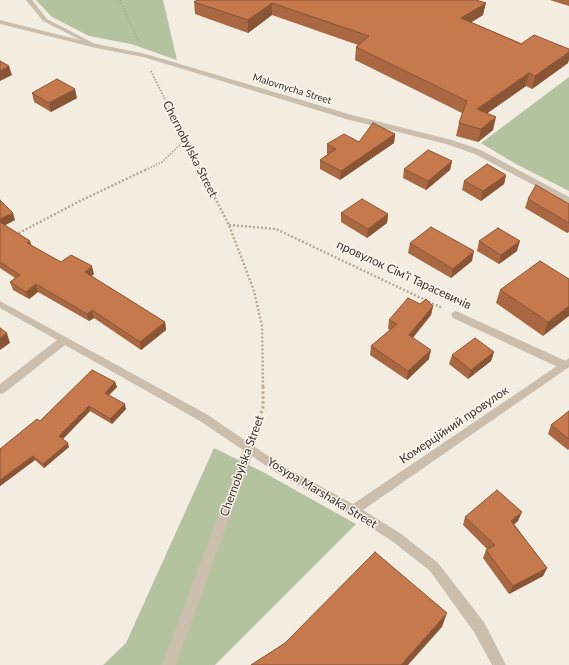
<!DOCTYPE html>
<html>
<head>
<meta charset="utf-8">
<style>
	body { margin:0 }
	canvas { display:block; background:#f3ede1 }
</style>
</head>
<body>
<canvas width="569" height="665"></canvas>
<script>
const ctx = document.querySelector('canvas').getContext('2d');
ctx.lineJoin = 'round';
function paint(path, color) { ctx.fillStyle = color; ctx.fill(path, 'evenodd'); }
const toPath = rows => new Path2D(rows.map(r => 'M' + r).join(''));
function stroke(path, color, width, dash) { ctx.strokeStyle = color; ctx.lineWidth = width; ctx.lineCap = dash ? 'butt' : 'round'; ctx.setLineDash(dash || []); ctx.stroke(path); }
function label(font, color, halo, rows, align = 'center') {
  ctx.font = font + ' Lato,sans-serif'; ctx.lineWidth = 3; ctx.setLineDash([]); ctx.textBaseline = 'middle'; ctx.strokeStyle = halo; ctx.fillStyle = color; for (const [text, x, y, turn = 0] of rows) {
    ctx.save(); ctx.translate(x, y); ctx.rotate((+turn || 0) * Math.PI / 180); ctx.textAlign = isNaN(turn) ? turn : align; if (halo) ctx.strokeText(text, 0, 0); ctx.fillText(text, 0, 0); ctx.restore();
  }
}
paint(toPath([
	[36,0,163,0,177,60,131,44,89,36,52,17],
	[569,77,569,191,516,164,481,143],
	[214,448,263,472,356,524,215,665,103,665,126,643]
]), '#b3c3a0');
stroke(toPath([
	[120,0,139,42],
	[151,71,200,170],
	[145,170,162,162,184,141]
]), '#b8a996', 2, [1.5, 1.5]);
stroke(toPath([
	[200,169,229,225,254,291,262,326,263,387],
	[229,225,276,229,442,308],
	[15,235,80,201,147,169]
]), '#b8a996', 2.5, [2, 2]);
stroke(toPath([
	[254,432,263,408,263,386]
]), '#b8a996', 3, [2.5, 2.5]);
paint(toPath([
	[26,0,32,0,47,19,99,46,94,47,43,21,26,0],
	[456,311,568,362,569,365,568,368,564,369,560,368,453,318,451,315,453,312,456,311]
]), '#ccbeac');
paint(toPath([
	[0,20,96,44,146,54,352,115,452,140,481,150,569,197,569,204,475,154,446,144,346,119,143,57,96,48,0,24,0,20],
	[0,301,208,415,280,464,353,504,569,358,569,367,363,510,400,533,438,563,484,622,506,665,492,665,474,632,430,571,392,541,349,514,272,470,252,456,176,665,162,665,243,450,200,421,65,345,4,393,0,394,0,384,57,340,0,308,0,301]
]), '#ccbeac');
paint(toPath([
	[476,0,483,15,471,22,568,63,532,89,526,86,487,113,493,130,478,142,456,136,459,123,462,113,355,60,356,47,358,45,272,15,248,33,195,14,194,2],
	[550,0,569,0,569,6],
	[32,93,77,98,51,112,34,102],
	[395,134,394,143,340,180,320,169,320,160,328,154,327,154,327,144,359,142],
	[452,161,450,170,426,190,403,178,404,169],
	[506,175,504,184,481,201,462,190,464,181],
	[528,199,569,204,569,232,567,233,525,208],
	[0,200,15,220,5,225,30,241,31,245,61,262,94,274,91,276,165,322,166,330,141,350,94,318,89,321,38,292,29,299,13,290,10,282,15,278,0,268],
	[341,213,388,214,387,223,367,238,341,222],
	[479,241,517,251,499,264,477,251],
	[410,243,472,261,451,278,408,253],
	[569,279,543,336,496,303,500,290],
	[420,304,433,306,431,315,413,338,429,359,407,380,370,355,371,346,390,330,388,329,389,320],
	[494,352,491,361,468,379,449,364,452,355],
	[115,382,117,387,109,395,126,409,112,424,90,411,63,439,69,447,44,468,35,460,0,486,0,449],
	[569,411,569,449,568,450,548,434,551,425],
	[465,517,518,521,514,524,547,568,543,576,509,594,483,558,486,550,487,549,463,525]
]), '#a96841');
paint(toPath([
	[272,3,272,15,248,33,248,20],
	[486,3,483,15,459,30,461,18],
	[569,52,569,60,568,63,532,89,535,76],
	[9,66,12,75,0,81,0,71],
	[529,73,526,86,475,122,477,109],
	[75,89,77,98,51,112,49,103],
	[496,117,493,130,478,142,481,129],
	[395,134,394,143,340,180,341,171],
	[452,161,450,170,426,190,428,181],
	[506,175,504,184,481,201,483,191],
	[13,213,15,220,0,228,0,219],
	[388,214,387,223,367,238,368,229],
	[30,241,32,249,27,243],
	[520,241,517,251,499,264,501,255],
	[474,251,472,261,451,278,453,269],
	[92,266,94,274,87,280,85,272],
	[36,284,38,292,29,299,26,292],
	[433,306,431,315,407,344,409,335],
	[569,306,569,316,543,336,548,322],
	[92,310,94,318,89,321,87,314],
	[165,322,166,330,141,350,140,342],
	[7,333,10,343,0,350,0,338],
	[431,350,429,359,407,380,408,371],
	[494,352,491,361,468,379,471,370],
	[115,382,117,387,106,398,105,393],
	[125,404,126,409,112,424,110,419],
	[89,406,90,411,61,441,59,436],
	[68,443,69,447,44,468,43,464],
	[33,456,35,460,0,486,0,480],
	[522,512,518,521,508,530,511,521],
	[547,568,543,576,509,594,513,586],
	[447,613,442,627,408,665,401,665]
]), '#8a5535');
const building = toPath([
	[197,0,476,0,486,3,461,18,521,44,534,35,569,49,569,52,535,76,529,73,477,109,496,117,481,129,459,123,467,101,356,47,369,36,272,3,248,20,194,2,197,0],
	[0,61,9,66,0,71,0,61],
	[57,79,75,89,49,103,32,93,57,79],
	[373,123,395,134,341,171,320,160,336,149,327,144,344,134,359,142,373,123],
	[428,150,452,161,428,181,404,169,428,150],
	[487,164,506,175,483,191,464,181,487,164],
	[536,185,569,204,569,223,528,199,536,185],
	[362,199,388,214,368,229,341,213,362,199],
	[0,200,13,213,0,219,0,200],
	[0,222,30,241,27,243,61,262,71,255,92,266,85,272,165,322,140,342,92,310,87,314,36,284,26,292,10,282,20,275,0,262,0,222],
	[431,227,474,251,453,269,410,243,431,227],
	[498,228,520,241,501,255,479,241,498,228],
	[540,261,569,279,569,306,548,322,500,290,540,261],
	[408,298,420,304,426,299,433,306,409,335,431,350,408,371,371,346,397,324,389,320,408,298],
	[0,328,7,333,0,338,0,328],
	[475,338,494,352,471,370,452,355,475,338],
	[92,370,115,382,105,393,125,404,110,419,89,406,59,436,68,443,43,464,33,456,0,480,0,449,37,419,40,421,92,370],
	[569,411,569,439,551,425,569,411],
	[497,490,522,512,511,521,547,568,513,586,486,550,495,545,465,517,497,490],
	[375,552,447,613,401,665,251,665,285,643,375,552]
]);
paint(building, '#c5794c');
stroke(building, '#8a5535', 1);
label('10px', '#3a312b', '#fbf6ed', [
	["Malovnycha Street",292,89,17]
]);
label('12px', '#3a312b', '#fbf6ed', [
	["Chernobylska Street",190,149,63],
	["провулок Сімʼї Тарасевичів",404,275,25],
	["Комерційний провулок",454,425,-34],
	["Chernobylska Street",242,466,-70],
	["Yosypa Marshaka Street",322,493,31]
]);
</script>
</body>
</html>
